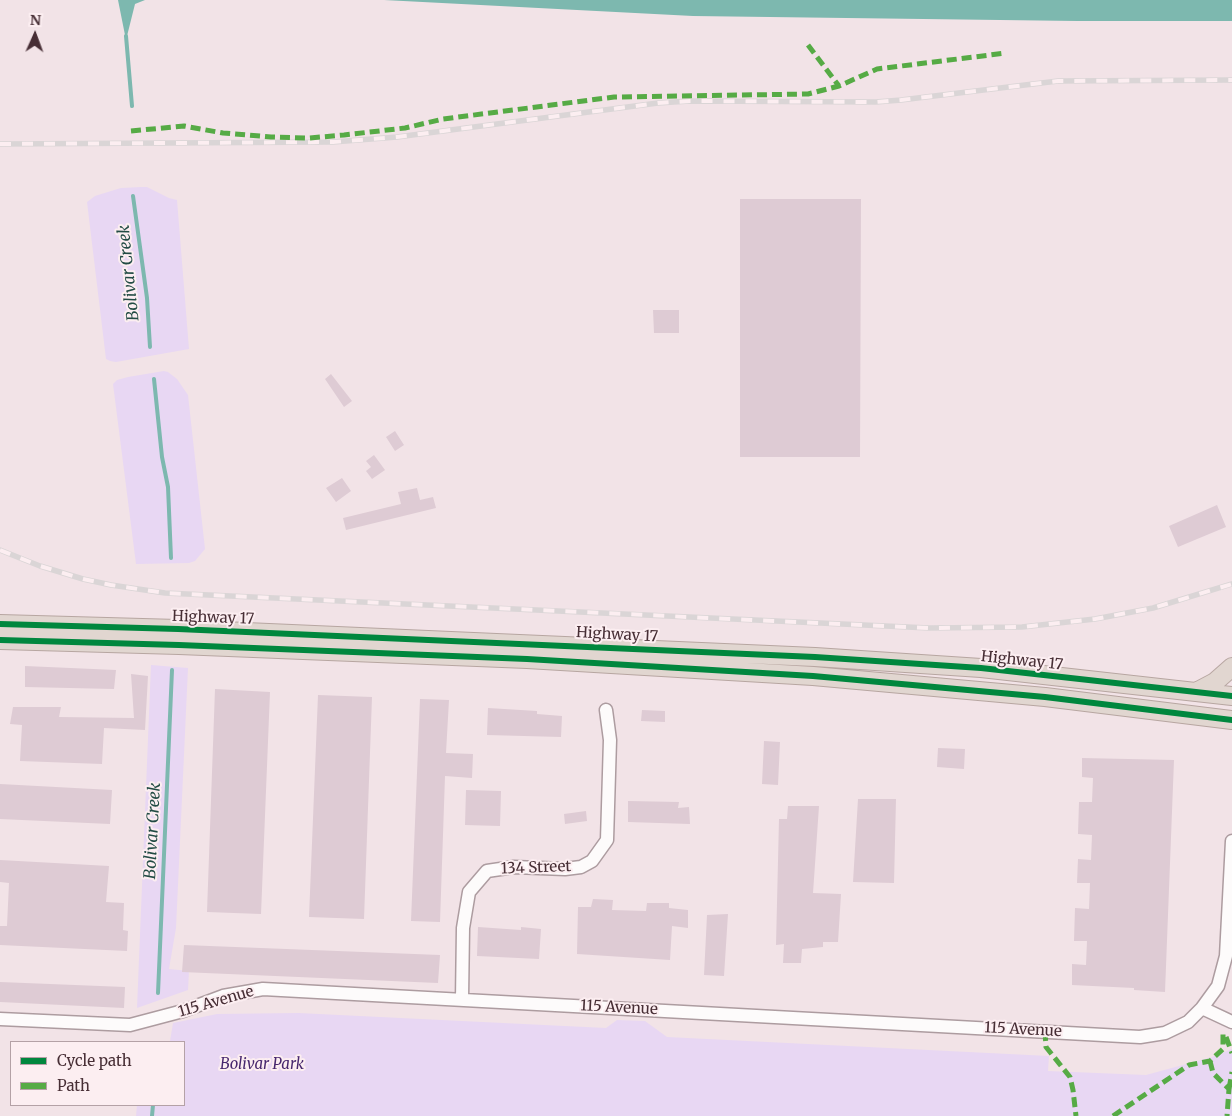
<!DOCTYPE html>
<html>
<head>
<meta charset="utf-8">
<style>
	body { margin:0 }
	#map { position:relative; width:1232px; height:1116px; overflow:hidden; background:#f2e3e7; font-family:Merriweather,serif }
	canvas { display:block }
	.legend { position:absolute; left:10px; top:1041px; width:175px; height:65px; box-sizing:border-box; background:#fceef1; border:1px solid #b4a1a6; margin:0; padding:6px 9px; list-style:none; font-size:15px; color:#472e35 }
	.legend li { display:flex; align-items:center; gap:10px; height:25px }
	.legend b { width:25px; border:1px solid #b4a1a6 }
	.north { position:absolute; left:10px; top:10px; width:50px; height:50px; -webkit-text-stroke:4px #fceef1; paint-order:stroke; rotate:2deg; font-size:14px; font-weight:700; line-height:20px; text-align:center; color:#472e35 }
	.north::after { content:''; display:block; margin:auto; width:18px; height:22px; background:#472e35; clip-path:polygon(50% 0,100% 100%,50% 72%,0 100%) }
</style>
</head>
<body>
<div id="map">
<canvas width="1232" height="1116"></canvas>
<ul class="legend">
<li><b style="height:6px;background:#00873e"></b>Cycle path</li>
<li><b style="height:6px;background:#56ab45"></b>Path</li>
</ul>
<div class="north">N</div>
</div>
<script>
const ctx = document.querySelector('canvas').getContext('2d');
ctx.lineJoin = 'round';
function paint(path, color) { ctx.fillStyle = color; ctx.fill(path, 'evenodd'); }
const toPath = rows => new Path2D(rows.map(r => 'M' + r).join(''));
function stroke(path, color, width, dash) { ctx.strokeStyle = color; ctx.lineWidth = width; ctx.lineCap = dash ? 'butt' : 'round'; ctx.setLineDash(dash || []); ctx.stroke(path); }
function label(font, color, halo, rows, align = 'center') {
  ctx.font = font + ' Merriweather,serif'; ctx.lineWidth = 4; ctx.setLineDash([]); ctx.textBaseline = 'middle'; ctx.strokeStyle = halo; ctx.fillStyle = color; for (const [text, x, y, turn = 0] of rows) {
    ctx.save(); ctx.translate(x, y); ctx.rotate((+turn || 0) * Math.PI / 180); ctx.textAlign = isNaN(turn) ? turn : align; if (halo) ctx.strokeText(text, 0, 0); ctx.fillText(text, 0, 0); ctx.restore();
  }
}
paint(toPath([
	[142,187,147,187,169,198,177,200,189,349,116,362,110,361,106,359,87,202,95,196,111,191,121,188],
	[164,371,168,372,177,379,188,395,205,549,195,561,189,563,136,564,113,384,117,380,128,377],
	[151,665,188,668,176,928,169,969,189,971,188,990,137,1008],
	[298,1013,606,1028,617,1020,645,1021,667,1037,1049,1056,1048,1071,1146,1075,1212,1057,1232,1049,1232,1116,136,1116,137,1105,184,1105,184,1042,161,1042,170,1041,173,1023,217,1014]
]), '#e8d7f3');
paint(toPath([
	[118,0,145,0,135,4,126,40],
	[384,0,1232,0,1232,21,1077,21,693,16]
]), '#7db8af');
stroke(toPath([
	[126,36,132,106],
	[133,196,147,298,150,347],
	[154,379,162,457,168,487,171,558],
	[158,993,172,670],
	[152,1116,153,1105]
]), '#7db8af', 4);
paint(toPath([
	[740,199,861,199,860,457,740,457],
	[653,310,679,310,679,333,654,333],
	[331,374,352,401,344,407,325,379],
	[395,431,404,445,395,451,386,437],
	[374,455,385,470,372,479,366,471,371,467,366,461],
	[342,478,351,491,336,502,326,488],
	[417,488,420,500,433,497,436,508,346,530,343,518,401,504,398,492],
	[1217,505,1226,527,1178,547,1169,526],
	[25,666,116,670,114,689,25,687],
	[131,674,148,676,145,730,104,728,102,764,20,761,22,725,10,724,13,707,61,707,59,717,134,718],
	[215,689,270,692,261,914,207,912],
	[318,695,372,697,364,919,309,917],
	[420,699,449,700,446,753,473,754,472,778,445,776,440,922,411,921],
	[488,708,537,711,537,714,562,716,561,737,487,735],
	[642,710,665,711,665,722,641,721],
	[764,741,780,742,778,785,762,784],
	[938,748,965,749,964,769,937,767],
	[1082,758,1174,760,1165,992,1134,990,1134,988,1072,985,1072,964,1086,965,1087,941,1074,941,1075,908,1089,909,1090,883,1077,883,1078,859,1091,860,1092,835,1078,834,1079,802,1092,802,1093,778,1082,777],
	[0,784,112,790,110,824,0,819],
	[466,790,501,791,500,826,465,825],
	[858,799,896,799,894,883,853,882],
	[628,801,679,802,678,808,689,807,690,824,628,822],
	[788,806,819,806,813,893,841,894,838,942,823,942,823,947,802,949,801,963,783,963,784,944,776,945,779,819,787,819],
	[586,811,587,821,565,824,564,814],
	[0,860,109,866,106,902,124,903,123,930,128,931,127,951,0,945,0,926,7,926,9,883,0,882],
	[593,899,613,900,612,910,646,911,647,903,669,903,669,908,688,910,688,928,672,926,670,960,577,954,578,907,591,907],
	[728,914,724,976,704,975,707,915],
	[478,927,521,930,521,927,541,929,539,959,477,956],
	[184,945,440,955,438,983,182,972],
	[0,982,125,987,124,1008,0,1002]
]), '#decbd4');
const minor = toPath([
	[462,999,463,928,469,892,487,871,514,867,565,869,581,867,592,861,607,840,610,740,606,710],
	[1202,1008,1232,1022],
	[0,1019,130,1025,183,1011,223,996,263,989,1140,1037,1165,1033,1188,1022,1202,1008,1218,986,1226,956,1232,841]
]);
const highway = toPath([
	[0,624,178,629,815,657,981,668,1232,696],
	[0,640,179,645,527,659,813,676,1045,697,1232,720],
	[1196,692,1215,682,1232,667]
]);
stroke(minor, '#ad9ca0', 15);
stroke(highway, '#b7a6a1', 20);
stroke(minor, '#fdfbfb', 12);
stroke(highway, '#e1d6d0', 18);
const rail = toPath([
	[0,144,333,142,397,137,658,103,690,101,876,102,901,100,1058,81,1232,80],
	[0,550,40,566,83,579,111,585,165,593,929,628,1022,627,1095,619,1153,608,1232,584]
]);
stroke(rail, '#dad5d6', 5.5);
stroke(rail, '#fceef1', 4, [11]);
stroke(toPath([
	[808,45,839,86],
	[131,131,184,126,223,133,271,137,309,138,344,135,405,128,443,119,614,97,808,94,839,86,877,69,1006,53],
	[1045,1031,1046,1047,1070,1077,1073,1090,1076,1116],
	[1226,1037,1232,1053],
	[1210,1061,1213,1073,1229,1089,1227,1116],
	[1229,1089,1232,1072],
	[1113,1116,1189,1065,1210,1061,1223,1049,1223,1030]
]), '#56ab45', 5, [10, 5]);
stroke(toPath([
	[0,624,178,629,815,657,981,668,1232,696],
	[0,640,179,645,527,659,813,676,1045,697,1232,720]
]), '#00873e', 6);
label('15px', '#472e35', '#fceef1', [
	["Highway 17",213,618,2],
	["Highway 17",617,635,3],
	["Highway 17",1022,661,6],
	["134 Street",536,868,-2],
	["115 Avenue",216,1002,-16],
	["115 Avenue",619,1008,3],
	["115 Avenue",1023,1030,3]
]);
label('italic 15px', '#47276e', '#fceef1', [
	["Bolivar Park",262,1065]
]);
label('italic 16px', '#224b44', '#fceef1', [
	["Bolivar Creek",129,273,-96],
	["Bolivar Creek",153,831,-87]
]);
</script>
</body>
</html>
